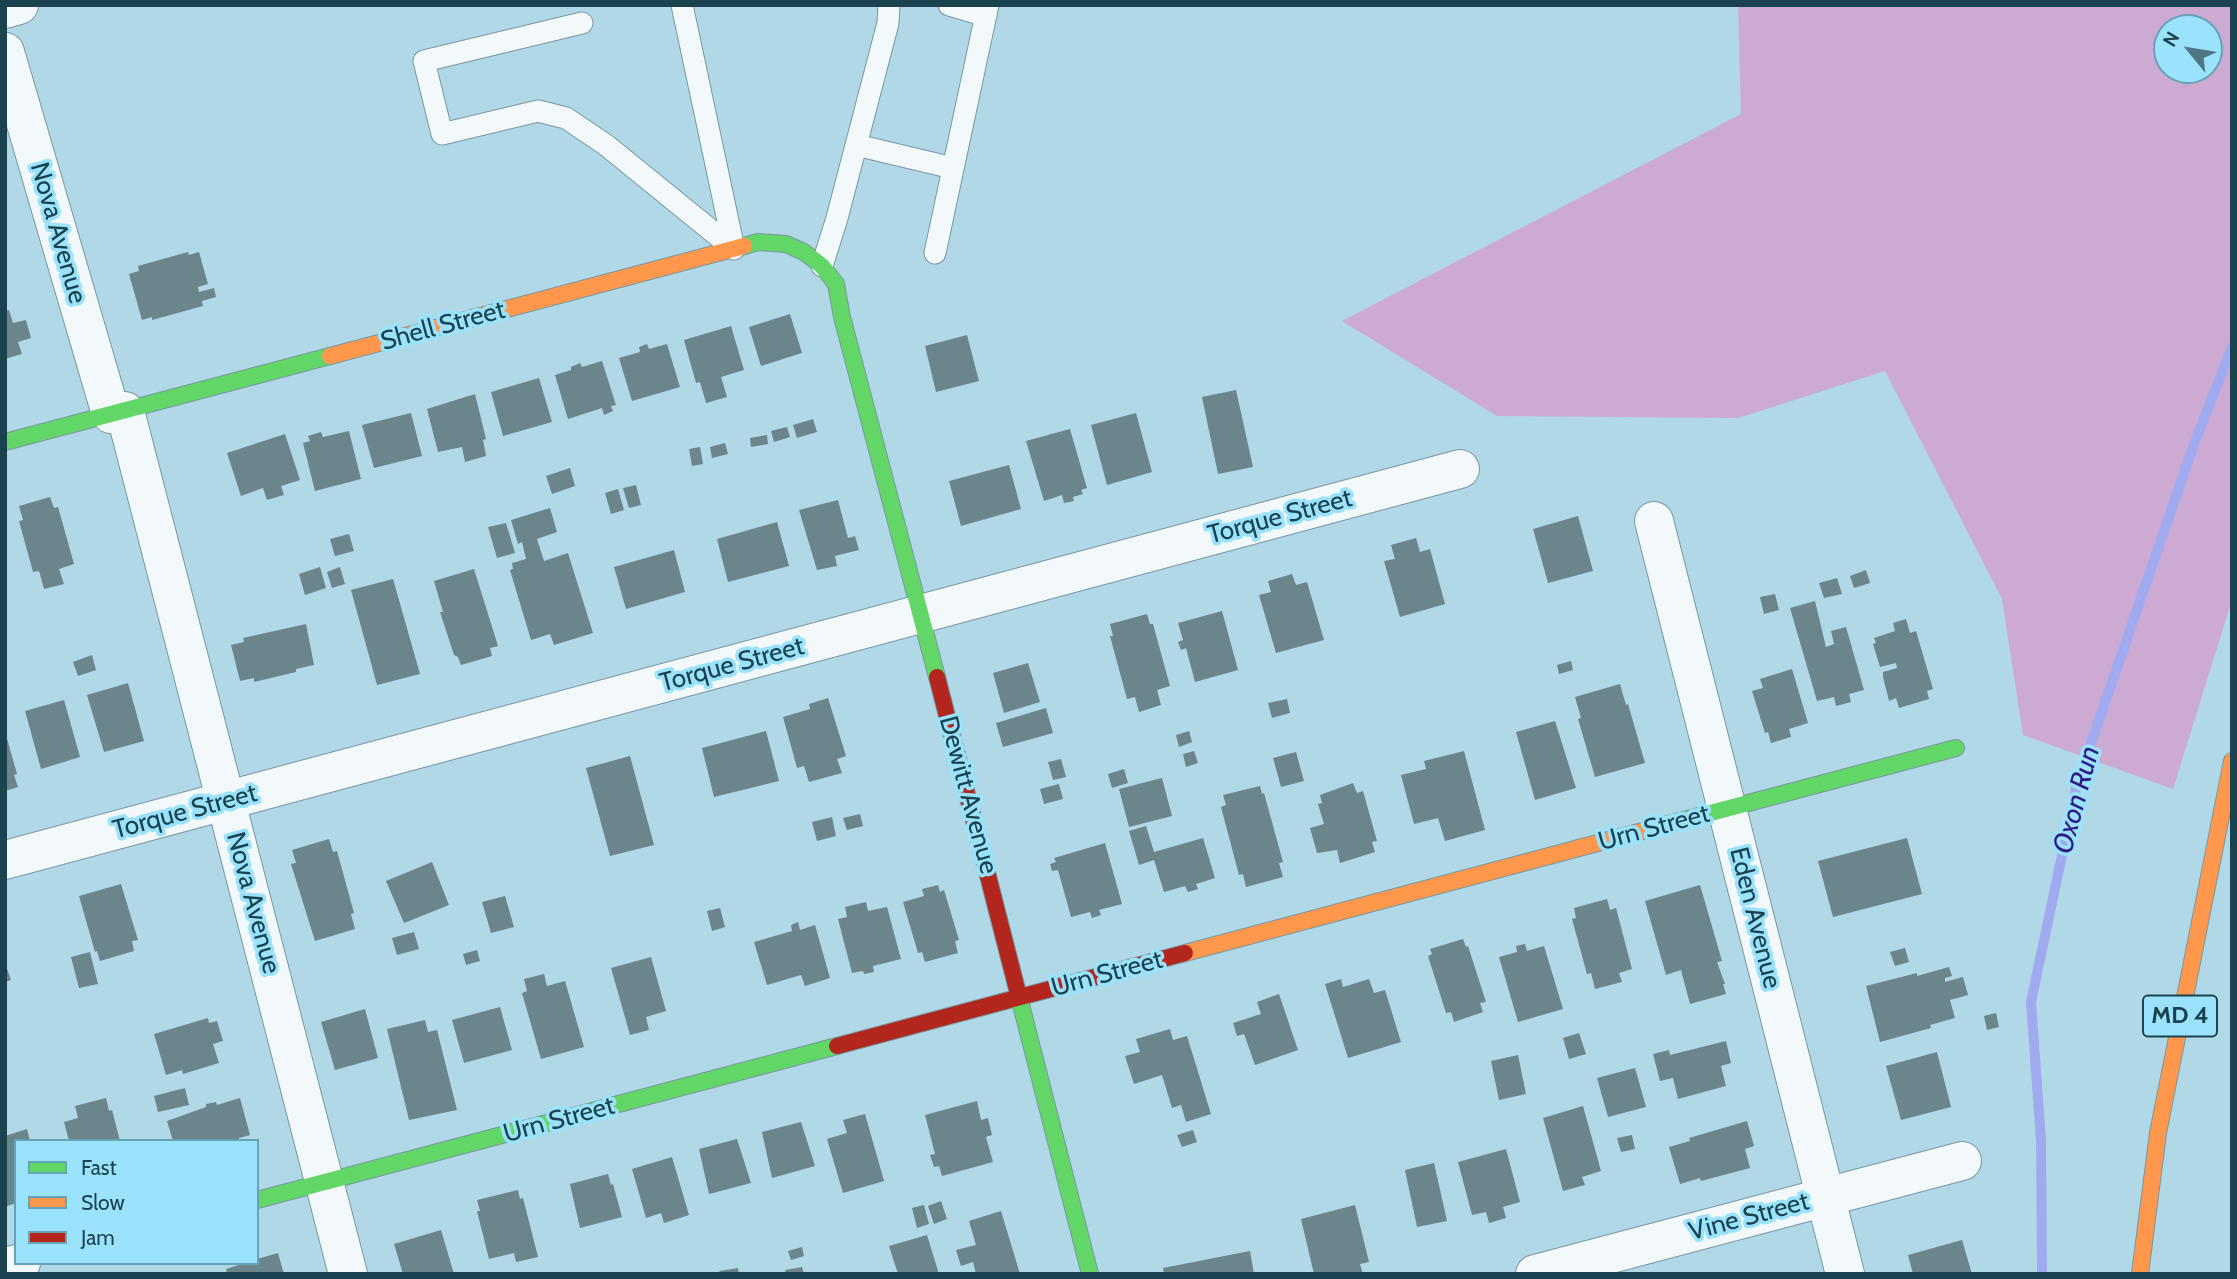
<!DOCTYPE html>
<html>
<head>
<meta charset="utf-8">
<style>
	body { margin:0 }
	#map { position:relative; width:2237px; height:1279px; overflow:hidden; background:#b1d8e6; font-family:Cabin,sans-serif }
	canvas { display:block }
	.frame { position:absolute; inset:0; border:7px solid #1a424f; pointer-events:none }
	.legend { position:absolute; left:14px; top:1139px; width:245px; height:126px; box-sizing:border-box; background:#9be3fc; border:2px solid #67a3b7; margin:0; padding:9px 12px; list-style:none; font-size:21px; color:#1a424f }
	.legend li { display:flex; align-items:center; gap:14px; height:35px }
	.legend b { width:35px; border:2px solid #67a3b7 }
	.north { position:absolute; left:2153px; top:14px; width:70px; height:70px; box-sizing:border-box; background:#9be3fc; border:2px solid #67a3b7; border-radius:50%; rotate:300deg; font-size:19px; font-weight:700; line-height:28px; text-align:center; color:#1a424f }
	.north::after { content:''; display:block; margin:auto; width:24px; height:32px; background:#4f7684; clip-path:polygon(50% 0,100% 100%,50% 72%,0 100%) }
</style>
</head>
<body>
<div id="map">
<canvas width="2237" height="1279"></canvas>
<div class="frame"></div>
<ul class="legend">
<li><b style="height:9px;background:#63d668"></b>Fast</li>
<li><b style="height:9px;background:#ff974d"></b>Slow</li>
<li><b style="height:9px;background:#b3261e"></b>Jam</li>
</ul>
<div class="north">N</div>
</div>
<script>
const ctx = document.querySelector('canvas').getContext('2d');
ctx.lineJoin = 'round';
function paint(path, color) { ctx.fillStyle = color; ctx.fill(path, 'evenodd'); }
const toPath = rows => new Path2D(rows.map(r => 'M' + r).join(''));
function stroke(path, color, width, dash) { ctx.strokeStyle = color; ctx.lineWidth = width; ctx.lineCap = dash ? 'butt' : 'round'; ctx.setLineDash(dash || []); ctx.stroke(path); }
function label(font, color, halo, rows, align = 'center') {
  ctx.font = font + ' Cabin,sans-serif'; ctx.lineWidth = 7; ctx.setLineDash([]); ctx.textBaseline = 'middle'; ctx.strokeStyle = halo; ctx.fillStyle = color; for (const [text, x, y, turn = 0] of rows) {
    ctx.save(); ctx.translate(x, y); ctx.rotate((+turn || 0) * Math.PI / 180); ctx.textAlign = isNaN(turn) ? turn : align; if (halo) ctx.strokeText(text, 0, 0); ctx.fillText(text, 0, 0); ctx.restore();
  }
}
paint(toPath([
	[1738,5,2232,5,2232,600,2173,789,2023,735,2002,599,1885,371,1738,418,1497,416,1342,321,1741,114],
	[2167,28,2209,28,2209,70,2167,70]
]), '#ccaad1');
stroke(toPath([
	[2042,1274,2041,1140,2031,1002,2077,784,2194,444,2232,347]
]), '#a0aaf0', 10);
paint(toPath([
	[188,252,189,255,199,252,208,284,198,287,199,292,214,288,216,297,202,301,203,306,152,320,152,317,142,320,129,274,139,271,138,266],
	[9,310,13,323,26,320,31,338,18,342,22,354,5,359,5,311],
	[790,314,802,353,761,366,749,327],
	[731,326,744,370,721,377,727,397,706,403,700,382,696,383,684,340],
	[967,335,979,381,936,392,925,346],
	[647,344,649,349,667,344,680,387,632,401,619,358,640,352,639,347],
	[602,361,616,405,611,406,613,411,604,415,602,408,568,419,555,375,571,370,571,367,580,363,582,367],
	[539,378,552,422,503,436,491,392],
	[1236,390,1253,467,1218,474,1202,397],
	[475,394,486,439,483,440,486,456,465,462,462,447,438,452,427,409],
	[411,413,422,456,374,468,362,425],
	[1136,413,1152,472,1107,485,1091,425],
	[813,419,817,432,797,438,793,425],
	[787,427,790,437,774,442,771,431],
	[1070,429,1087,488,1081,490,1083,494,1073,497,1074,501,1064,503,1062,495,1044,501,1026,441],
	[349,431,361,479,315,491,303,443,310,441,308,436,321,432,323,437],
	[285,434,300,480,281,486,284,495,267,500,263,488,241,496,227,453],
	[767,435,768,444,751,447,750,438],
	[725,443,728,454,712,458,710,447],
	[700,447,703,464,692,466,689,449],
	[1009,465,1021,509,961,526,949,481],
	[570,468,575,486,552,494,546,476],
	[636,485,641,505,629,508,623,488],
	[618,489,624,510,611,514,605,493],
	[50,497,54,508,58,507,74,564,59,569,64,584,44,589,39,571,33,572,19,521,23,520,19,506],
	[838,500,848,538,855,536,859,550,835,556,837,566,817,570,799,510],
	[550,508,557,532,537,539,544,561,568,553,593,633,554,645,550,634,531,640,510,570,513,569,512,563,526,559,522,542,518,544,511,520],
	[1578,516,1593,571,1548,583,1533,529],
	[777,522,789,566,728,582,717,539],
	[506,523,515,553,497,558,488,527],
	[349,534,354,551,335,556,330,539],
	[1416,538,1420,552,1430,549,1445,604,1400,617,1384,561,1395,559,1391,545],
	[674,550,685,592,626,609,614,567],
	[320,567,326,588,305,595,299,574],
	[340,567,345,584,332,588,327,572],
	[474,569,498,646,490,648,492,656,461,665,458,657,454,655,440,612,443,612,434,581],
	[1866,570,1870,583,1854,588,1850,576],
	[1292,574,1296,585,1307,582,1324,640,1276,653,1259,595,1271,592,1268,581],
	[1837,578,1842,594,1824,598,1819,583],
	[393,579,420,674,377,685,351,590],
	[1775,594,1779,610,1764,614,1760,597],
	[1815,601,1826,647,1834,644,1831,631,1846,627,1864,690,1849,694,1851,702,1836,706,1834,697,1817,701,1790,608],
	[1222,611,1238,670,1195,682,1186,648,1181,650,1178,642,1183,640,1178,623],
	[1147,614,1150,624,1153,624,1170,686,1157,690,1161,705,1139,712,1135,697,1127,699,1110,636,1113,636,1110,624],
	[1906,619,1910,633,1916,631,1933,689,1927,691,1929,699,1899,708,1896,698,1889,701,1883,677,1883,672,1897,668,1896,663,1880,667,1873,644,1876,643,1874,638,1895,631,1893,623],
	[306,624,314,665,296,669,296,672,254,682,254,678,240,681,231,645,244,642,243,638],
	[92,655,96,670,78,676,73,662],
	[1571,661,1573,670,1559,674,1557,665],
	[1028,663,1040,702,1004,713,993,673],
	[1792,669,1808,723,1789,729,1791,737,1771,743,1768,732,1765,733,1752,691,1763,688,1760,679],
	[128,683,144,741,104,752,87,695],
	[1620,684,1626,705,1628,704,1645,763,1595,777,1578,719,1581,718,1575,697],
	[828,698,846,756,837,759,842,773,809,782,804,766,797,768,783,717,810,709,809,704],
	[1287,699,1290,713,1272,718,1268,703],
	[64,700,80,757,41,769,25,711],
	[1046,708,1053,733,1003,747,996,723],
	[1555,721,1576,788,1535,800,1516,732],
	[766,731,779,781,714,797,702,748],
	[1189,731,1192,742,1179,747,1176,735],
	[6,735,17,774,14,775,18,787,5,791],
	[1194,751,1198,763,1186,767,1183,754],
	[1464,751,1485,830,1445,841,1438,818,1414,824,1401,775,1426,769,1424,761],
	[1296,752,1304,781,1281,787,1273,758],
	[630,756,654,845,610,856,586,768],
	[1061,759,1066,777,1053,780,1048,762],
	[1124,769,1128,783,1112,788,1108,774],
	[1162,778,1172,816,1129,827,1119,789],
	[1353,783,1357,793,1363,791,1377,841,1372,842,1375,852,1340,863,1337,850,1317,853,1310,828,1324,824,1318,804,1322,803,1320,795],
	[1059,784,1063,799,1044,804,1040,789],
	[1260,786,1262,794,1264,793,1283,862,1279,863,1283,877,1246,887,1243,874,1239,875,1221,807,1226,805,1223,795],
	[860,814,863,826,847,830,843,818],
	[832,817,836,836,817,841,812,822],
	[1146,826,1154,852,1203,838,1215,878,1196,884,1198,889,1188,892,1185,886,1164,892,1154,860,1139,865,1129,831],
	[1907,838,1922,894,1833,917,1818,861],
	[329,839,333,852,337,851,354,913,351,914,355,929,315,941,291,864,296,863,292,850],
	[1105,843,1122,904,1099,910,1101,915,1092,918,1090,912,1071,917,1058,870,1052,871,1050,864,1056,862,1054,858],
	[432,862,449,905,404,923,386,881],
	[121,884,138,940,132,941,134,951,100,961,97,951,95,952,79,896],
	[938,885,940,892,944,890,959,940,955,941,958,953,925,962,922,952,918,953,903,902,924,896,922,889],
	[1700,885,1722,961,1717,962,1725,984,1723,984,1726,994,1690,1004,1681,970,1666,975,1645,901],
	[505,896,514,927,491,933,482,902],
	[1607,899,1610,910,1616,908,1632,969,1619,973,1622,982,1595,989,1591,973,1587,974,1572,919,1576,918,1574,908],
	[866,902,868,911,887,907,901,959,873,966,874,972,864,974,863,971,852,973,838,919,847,917,845,907],
	[720,908,725,927,712,931,707,911],
	[798,922,800,930,815,925,830,978,805,986,801,975,767,985,754,942,792,931,791,925],
	[414,932,419,949,397,955,392,938],
	[1463,939,1466,947,1468,946,1486,1002,1480,1003,1483,1012,1454,1022,1451,1012,1446,1013,1428,956,1432,954,1430,949],
	[1525,944,1527,951,1544,946,1563,1009,1518,1022,1499,957,1517,952,1516,946],
	[1905,948,1909,962,1895,966,1890,952],
	[477,950,480,961,466,965,463,954],
	[90,952,98,984,79,988,71,957],
	[651,957,666,1011,646,1017,649,1030,630,1035,611,968],
	[5,963,11,980,5,982],
	[1949,967,1952,976,1945,978,1945,982,1963,977,1968,995,1950,1000,1955,1018,1930,1025,1931,1028,1880,1042,1866,986,1917,973,1917,976],
	[544,974,547,986,565,981,584,1047,541,1059,522,993,527,991,524,979],
	[1341,979,1343,987,1369,979,1374,993,1385,990,1401,1042,1348,1058,1325,984],
	[1279,994,1298,1050,1255,1065,1244,1034,1237,1036,1233,1023,1261,1014,1257,1002],
	[500,1007,512,1050,464,1063,452,1020],
	[365,1009,378,1058,335,1070,321,1022],
	[1996,1013,1999,1027,1987,1030,1984,1016],
	[208,1018,209,1023,217,1021,223,1041,213,1044,219,1063,183,1074,182,1070,166,1075,154,1034],
	[425,1020,428,1032,437,1030,457,1110,409,1120,387,1029],
	[1170,1029,1173,1040,1187,1036,1211,1114,1186,1122,1181,1105,1172,1108,1162,1075,1134,1084,1125,1056,1140,1052,1136,1039],
	[1579,1033,1586,1054,1569,1059,1563,1038],
	[1726,1041,1731,1063,1721,1066,1726,1086,1678,1099,1673,1078,1660,1081,1653,1054,1669,1050,1670,1055],
	[1937,1052,1951,1107,1901,1120,1886,1066],
	[1518,1055,1526,1094,1499,1100,1491,1061],
	[1635,1068,1646,1107,1608,1117,1597,1078],
	[185,1088,189,1105,158,1112,154,1096],
	[106,1098,109,1111,112,1110,120,1141,69,1141,64,1122,78,1118,75,1106],
	[240,1098,250,1135,239,1138,239,1141,173,1141,167,1121,206,1107,206,1104,216,1102,217,1105],
	[977,1101,981,1120,988,1118,992,1135,986,1137,993,1162,942,1176,939,1166,934,1167,930,1155,935,1154,925,1115],
	[1583,1106,1601,1171,1582,1177,1585,1185,1563,1191,1543,1118],
	[865,1114,884,1181,843,1193,827,1139,847,1133,843,1120],
	[1747,1121,1754,1146,1745,1149,1750,1168,1701,1181,1700,1178,1680,1184,1669,1147,1690,1141,1689,1138],
	[801,1122,815,1166,772,1178,762,1132],
	[27,1129,30,1141,16,1141,16,1203,7,1206,5,1136],
	[1193,1130,1197,1142,1182,1147,1177,1135],
	[1632,1135,1635,1149,1621,1152,1617,1138],
	[737,1139,751,1183,709,1194,699,1149],
	[1506,1149,1520,1202,1503,1207,1506,1218,1489,1223,1486,1212,1472,1215,1458,1162],
	[672,1157,689,1215,664,1223,661,1213,646,1218,632,1169],
	[1434,1163,1447,1221,1417,1227,1405,1170],
	[608,1174,611,1185,613,1184,622,1217,580,1228,570,1184],
	[518,1190,520,1199,523,1198,538,1257,516,1262,514,1253,489,1259,477,1211,480,1211,477,1200],
	[941,1201,947,1219,934,1224,928,1206],
	[924,1205,929,1224,917,1228,912,1208],
	[1355,1205,1369,1262,1360,1264,1363,1274,1314,1274,1301,1219],
	[1001,1211,1020,1274,976,1274,973,1262,961,1266,956,1250,976,1245,969,1221],
	[441,1230,454,1274,403,1274,394,1244],
	[927,1235,939,1274,898,1274,889,1246],
	[1962,1240,1972,1274,1913,1274,1908,1255],
	[802,1247,804,1256,791,1260,788,1251],
	[1250,1251,1254,1274,1164,1274,1163,1268],
	[278,1253,284,1274,227,1274,226,1269,245,1263,257,1263,257,1259],
	[802,1267,804,1274,786,1274,785,1270],
	[738,1268,739,1274,720,1274,719,1271]
]), '#6a858c');
const lane = toPath([
	[682,5,734,249],
	[949,5,986,16],
	[582,23,424,61,442,134,538,111,566,118,606,145,734,249],
	[856,145,953,168],
	[935,253,988,5],
	[822,266,837,218,888,23,889,5]
]);
const street = toPath([
	[5,9,19,5],
	[5,52,111,414],
	[125,411,348,1274],
	[1654,521,1845,1274],
	[5,860,1460,469],
	[5,1267,21,1263],
	[1535,1274,1962,1161]
]);
const fast = toPath([
	[744,246,758,242,786,244,804,252,822,266,836,284,842,317,937,677],
	[5,442,330,356],
	[1684,820,1956,748],
	[1019,997,1090,1274],
	[257,1200,837,1046]
]);
const slow = toPath([
	[330,356,744,246],
	[1185,953,1684,820],
	[2140,1274,2158,1133,2232,761]
]);
const jam = toPath([
	[937,677,1019,997],
	[837,1046,1185,953]
]);
stroke(lane, '#7898a2', 23);
stroke(street, '#7898a2', 40);
stroke(fast, '#7898a2', 18);
stroke(slow, '#7898a2', 18);
stroke(jam, '#7898a2', 18);
stroke(lane, '#f3f9fb', 21);
stroke(street, '#f3f9fb', 38);
stroke(fast, '#63d668', 16);
stroke(slow, '#ff974d', 16);
stroke(jam, '#b3261e', 16);
for (const [x, y, w] of [
	[2180,1016,74]
]) { const box = new Path2D(); box.roundRect(x - w / 2, y - 20.5, w, 41, 5); ctx.fillStyle = '#9be3fc'; ctx.fill(box); stroke(box, '#1a424f', 2); }
label('bold 24px', '#1a424f', null, [
	["MD 4",2180,1016]
]);
label('26px', '#1a424f', '#9be3fc', [
	["Nova Avenue",58,233,74],
	["Shell Street",443,326,-15],
	["Torque Street",1280,517,-15],
	["Torque Street",732,665,-15],
	["Dewitt Avenue",968,795,75],
	["Torque Street",185,812,-15],
	["Urn Street",1654,828,-15],
	["Nova Avenue",253,903,75],
	["Eden Avenue",1755,918,76],
	["Urn Street",1107,974,-15],
	["Urn Street",559,1120,-15],
	["Vine Street",1749,1217,-15]
]);
label('italic 28px', '#301985', '#9be3fc', [
	["Oxon Run",2077,800,-75]
]);
</script>
</body>
</html>
